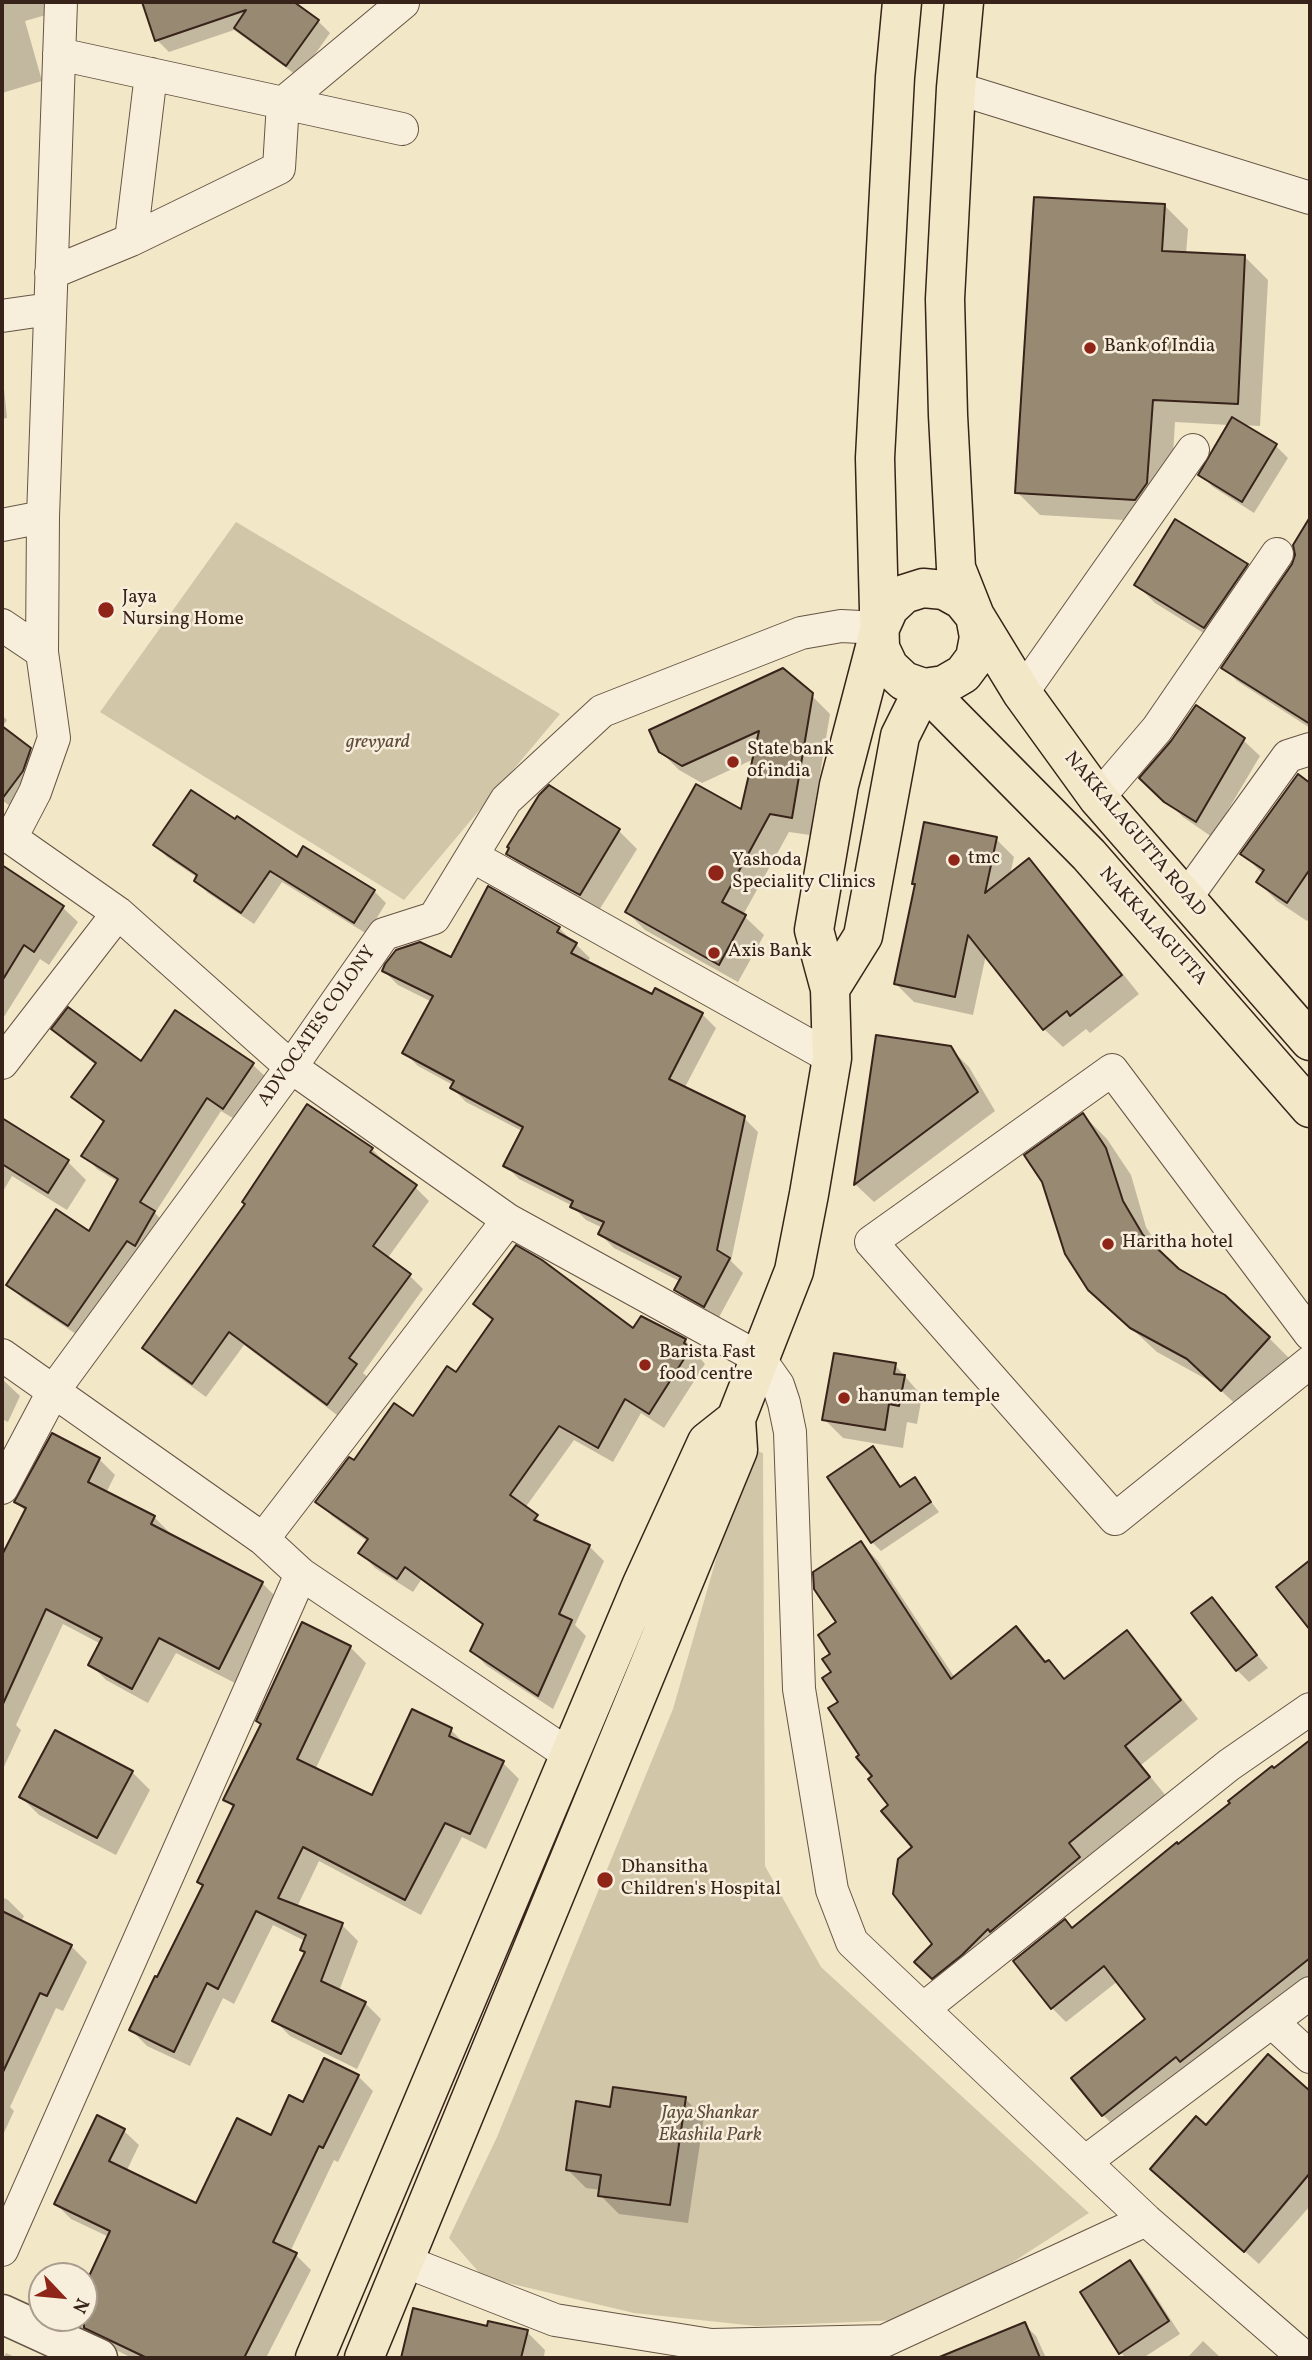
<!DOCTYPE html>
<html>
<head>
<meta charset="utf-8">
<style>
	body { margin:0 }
	#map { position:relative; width:1312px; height:2360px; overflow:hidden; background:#f2e7c7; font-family:Vollkorn,serif }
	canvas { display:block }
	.frame { position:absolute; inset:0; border:4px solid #372319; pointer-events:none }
	.north { position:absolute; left:28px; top:2262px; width:70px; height:70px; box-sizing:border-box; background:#f7efdb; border:2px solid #aa9d8d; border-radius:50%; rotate:116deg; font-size:19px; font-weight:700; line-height:28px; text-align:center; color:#372319 }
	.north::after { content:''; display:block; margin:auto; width:24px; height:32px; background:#8f2418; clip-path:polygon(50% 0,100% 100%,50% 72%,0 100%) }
</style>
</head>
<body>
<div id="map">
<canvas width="1312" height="2360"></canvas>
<div class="frame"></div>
<div class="north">N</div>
</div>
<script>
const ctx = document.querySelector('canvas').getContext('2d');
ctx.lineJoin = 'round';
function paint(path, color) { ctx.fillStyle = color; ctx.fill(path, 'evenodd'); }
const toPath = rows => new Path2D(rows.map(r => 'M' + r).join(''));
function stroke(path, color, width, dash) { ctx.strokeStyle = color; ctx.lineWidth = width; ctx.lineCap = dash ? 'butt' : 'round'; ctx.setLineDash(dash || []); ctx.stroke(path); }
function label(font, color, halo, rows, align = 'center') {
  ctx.font = font + ' Vollkorn,serif'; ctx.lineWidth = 5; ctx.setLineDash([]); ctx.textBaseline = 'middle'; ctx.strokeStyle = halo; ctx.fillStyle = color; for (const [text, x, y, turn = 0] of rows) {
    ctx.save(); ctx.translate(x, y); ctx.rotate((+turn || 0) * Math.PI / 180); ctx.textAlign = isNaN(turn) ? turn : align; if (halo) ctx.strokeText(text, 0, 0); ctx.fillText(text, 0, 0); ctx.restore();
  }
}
paint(toPath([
	[236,522,560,714,404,900,100,712],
	[748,1448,763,1453,765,1866,821,1967,1089,2213,999,2271,903,2320,756,2326,634,2313,483,2277,449,2238,497,2137,673,1709]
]), '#d2c6a9');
paint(toPath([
	[2,2,49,2,53,13,25,21,42,81,2,93],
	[144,2,291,2,318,21,330,33,299,77,234,30,169,52,157,40],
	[1165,206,1188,229,1186,254,1245,257,1268,280,1260,426,1242,425,1276,446,1288,458,1254,513,1213,487,1200,474,1229,425,1175,422,1170,506,1158,522,1040,515,1017,492],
	[2,369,7,418,2,419],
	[1310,519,1310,728,1237,681,1224,668,1294,565,1297,555,1295,545],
	[1247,565,1265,584,1223,645,1155,603,1137,585],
	[811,695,830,714,810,835,789,832,743,915,764,935,738,982,645,930,627,912,742,812,754,759,702,783,679,770,660,751],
	[2,715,7,720,2,727],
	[2,728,42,762,15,810,2,800],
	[1243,740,1260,756,1212,837,1183,817,1142,778],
	[1298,776,1310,785,1310,917,1307,921,1277,901,1258,882,1263,874,1243,854],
	[619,831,637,849,598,912,526,872,508,853,511,848],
	[996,839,1014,857,1010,875,1029,860,1047,879,1139,994,1090,1033,1086,1029,1063,1047,1044,1029,986,955,973,1015,914,1002,896,984,916,886,913,883],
	[155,845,297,859,374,891,386,903,367,934,282,882,254,924,208,893,196,881,198,878,167,857],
	[6,869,62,907,78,922,49,965,40,959,2,1020,2,875],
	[489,889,559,928,590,958,587,963,653,996,702,1014,716,1028,684,1089,744,1118,758,1132,731,1261,743,1273,718,1319,690,1304,676,1290,681,1282,614,1248,600,1234,603,1228,586,1220,571,1205,519,1179,505,1165,522,1131,466,1102,452,1088,453,1085,418,1066,405,1053,432,1002,398,985,384,971,451,959],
	[175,1012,253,1065,267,1078,238,1121,221,1111,155,1213,167,1226,82,1338,22,1298,8,1284,90,1233,118,1182,97,1169,84,1155,104,1123,73,1096,96,1065,67,1043,54,1029,141,1064],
	[878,1037,950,1048,969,1067,995,1111,874,1202,856,1185],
	[1083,1115,1107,1139,1131,1175,1146,1227,1166,1259,1269,1338,1293,1362,1246,1414,1213,1383,1157,1352,1089,1289,1044,1181],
	[2,1120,67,1161,86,1180,67,1210,12,1176,2,1193],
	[372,1149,386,1163,385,1165,415,1187,429,1201,387,1259,409,1275,423,1289,363,1373,370,1379,341,1418,244,1345,206,1397,158,1362,144,1348,247,1205],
	[475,1304,685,1340,705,1364,664,1428,641,1413,613,1462,574,1440,525,1508,549,1529,589,1546,604,1561,575,1625,586,1636,553,1709,487,1666,472,1651,484,1626,421,1580,413,1592,375,1568,361,1553,368,1542,332,1516,318,1502,354,1463,413,1418,456,1375,493,1322],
	[895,1365,922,1396,917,1424,907,1422,903,1448,843,1438,824,1419],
	[2,1379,20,1396,8,1422,4,1420,2,1425],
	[872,1448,881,1457,902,1488,914,1479,939,1512,881,1551,872,1542],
	[99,1459,115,1475,106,1493,154,1517,170,1533,169,1536,262,1583,278,1599,235,1683,176,1653,148,1703,106,1680,90,1664,101,1644,63,1624,16,1725,21,1730,2,1771,2,1560,26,1512,16,1502],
	[861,1543,878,1561,955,1678,1016,1628,1047,1663,1066,1680,1127,1633,1144,1650,1198,1719,1141,1765,1166,1796,951,1995,917,1962,934,1944,915,1848,861,1755,840,1702,834,1673,832,1654],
	[1211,1599,1268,1668,1249,1682,1237,1670],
	[350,1647,366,1663,315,1770,373,1798,451,1730,468,1747,503,1763,519,1779,486,1849,462,1837,421,1915,319,1861,297,1907,342,1925,358,1941,339,1991,365,2003,381,2019,357,2069,290,2036,274,2020,306,1953,302,1950,305,1941,273,1925,234,2004,223,1998,190,2066,147,2046,131,2030,204,1886,199,1881,235,1809,225,1800],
	[1310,1742,1310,1983,1117,2129,1103,2115,1148,2019,1118,1981,1066,2022,1052,2008,1073,1929],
	[132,1772,150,1790,116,1855,39,1815,21,1797],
	[2,1897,8,1900,24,1916,21,1922,71,1946,87,1962,63,2011,56,2008,10,2107,14,2111,2,2137],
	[1268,2057,1310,2094,1310,2206,1259,2264,1166,2182,1207,2127],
	[358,2076,373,2091,338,2162,334,2160,290,2252,296,2255,311,2270,266,2358,132,2358,86,2335,71,2320,72,2318,84,2318,84,2291,109,2237,71,2219,56,2204,124,2131,139,2145,127,2170,197,2205,304,2104],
	[685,2099,704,2117,688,2223,619,2214,600,2195,601,2190,586,2188,568,2170,612,2109],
	[1129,2262,1142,2275,1180,2334,1143,2358,1126,2358,1121,2353],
	[415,2310,488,2328,527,2332,545,2350,544,2356,553,2358,403,2358],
	[1024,2324,1036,2336,1046,2358,981,2358],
	[1203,2341,1221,2358,1187,2358],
	[6,2353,17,2358,3,2358]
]), '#0003');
const building = toPath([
	[142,2,294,2,319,20,286,66,234,28,246,10,155,41,142,2],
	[1034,197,1165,204,1162,251,1245,255,1238,404,1153,400,1147,483,1135,500,1015,493,1034,197],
	[1232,417,1277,444,1242,502,1198,475,1232,417],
	[1310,517,1310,724,1221,668,1292,564,1295,555,1293,545,1310,517],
	[1175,519,1248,564,1204,628,1134,585,1175,519],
	[783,668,813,693,792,818,770,814,722,902,746,915,719,965,625,912,696,784,741,809,759,731,682,766,659,752,649,730,783,668],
	[1196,705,1245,738,1196,822,1164,802,1139,778,1171,741,1196,705],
	[2,726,31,748,23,771,2,799,2,726],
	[1298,774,1310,783,1310,869,1287,903,1256,882,1264,870,1240,854,1298,774],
	[549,785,620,829,580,895,506,854,509,848,507,847,539,795,549,785],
	[191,790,235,819,237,816,297,857,303,846,375,890,354,923,270,871,241,913,194,881,197,875,153,845,191,790],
	[924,822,997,837,985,893,1029,858,1122,975,1070,1016,1067,1011,1043,1030,968,935,955,997,894,984,915,884,912,884,924,822],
	[2,865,64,906,34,952,24,945,2,981,2,865],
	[488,886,560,927,557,932,577,943,571,953,652,994,655,988,703,1013,669,1079,745,1116,717,1250,730,1258,704,1307,674,1290,681,1277,598,1234,604,1222,570,1207,573,1201,503,1166,523,1127,450,1088,454,1081,402,1053,433,996,382,971,385,964,396,950,420,942,451,957,488,886],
	[68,1007,141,1061,175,1010,254,1063,223,1109,207,1098,140,1202,155,1211,135,1246,127,1241,68,1326,6,1285,56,1209,89,1231,118,1179,81,1156,104,1121,71,1097,96,1063,51,1029,68,1007],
	[876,1035,951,1046,978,1092,854,1185,876,1035],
	[307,1104,373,1148,370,1152,417,1185,373,1246,411,1274,349,1358,357,1364,327,1405,229,1332,192,1384,142,1348,245,1204,242,1202,307,1104],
	[1083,1113,1106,1148,1123,1201,1143,1235,1179,1269,1225,1295,1270,1337,1221,1391,1187,1359,1130,1328,1088,1290,1065,1254,1042,1182,1024,1155,1083,1113],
	[2,1118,69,1160,48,1193,2,1164,2,1118],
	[516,1245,542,1260,633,1328,641,1316,686,1339,684,1343,691,1348,649,1414,625,1399,598,1448,559,1426,510,1495,538,1515,534,1520,590,1545,559,1614,572,1620,538,1696,470,1651,483,1624,405,1567,397,1579,358,1553,368,1539,315,1502,349,1457,354,1460,394,1403,413,1416,447,1366,456,1372,493,1319,473,1304,516,1245],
	[834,1353,896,1363,894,1374,905,1375,899,1406,889,1404,885,1430,822,1420,834,1353],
	[52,1433,100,1458,88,1482,155,1516,151,1524,263,1582,219,1669,159,1638,132,1689,88,1665,102,1638,46,1609,2,1706,2,1555,26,1508,14,1502,52,1433],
	[873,1446,900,1487,915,1477,931,1502,871,1543,827,1477,873,1446],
	[861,1541,951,1679,1016,1626,1045,1662,1049,1660,1064,1679,1127,1630,1181,1700,1125,1746,1150,1777,1069,1843,1080,1857,990,1932,988,1929,962,1955,932,1979,914,1962,932,1944,893,1894,898,1859,912,1847,881,1811,888,1805,868,1779,872,1776,856,1757,859,1755,828,1708,838,1702,822,1678,831,1672,822,1659,830,1654,818,1635,836,1622,814,1589,813,1572,861,1541],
	[1310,1560,1310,1630,1276,1587,1310,1560],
	[1212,1597,1257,1655,1236,1671,1191,1613,1212,1597],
	[302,1622,351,1646,297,1759,372,1795,412,1709,452,1728,449,1736,504,1761,470,1834,445,1823,405,1900,303,1847,278,1898,343,1923,321,1981,366,2002,341,2054,272,2021,305,1952,300,1950,306,1935,256,1911,218,1989,207,1983,174,2052,129,2030,155,1976,157,1977,203,1885,197,1882,234,1805,223,1800,261,1724,256,1721,302,1622],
	[55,1730,133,1771,97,1838,19,1797,55,1730],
	[1310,1740,1310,1958,1180,2062,1176,2057,1102,2116,1071,2078,1145,2019,1104,1966,1051,2009,1013,1961,1065,1919,1072,1928,1177,1842,1178,1844,1230,1803,1228,1801,1272,1766,1274,1768,1310,1740],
	[2,1911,72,1945,47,1996,40,1993,2,2074,2,1911],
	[1268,2054,1310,2091,1310,2173,1244,2252,1150,2169,1196,2116,1206,2125,1268,2054],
	[324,2058,359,2075,323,2148,319,2146,273,2242,297,2253,244,2358,147,2358,84,2328,84,2287,110,2231,54,2204,97,2115,125,2129,109,2161,196,2203,237,2118,271,2135,289,2095,303,2102,324,2058],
	[613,2087,686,2097,670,2205,598,2196,601,2175,566,2170,576,2101,610,2107,613,2087],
	[1130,2260,1169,2321,1119,2354,1080,2292,1130,2260],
	[413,2308,487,2326,488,2321,528,2330,521,2358,401,2358,413,2308],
	[1025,2322,1040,2358,937,2358,1025,2322]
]);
paint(building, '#988973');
stroke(building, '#372319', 2);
const minor = toPath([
	[61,2,43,517,42,652,54,738,35,792,11,838,118,913,291,1067,508,1220,759,1358,778,1385,784,1403,790,1432,799,1689,832,1890,852,1942,1146,2220,1305,2358],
	[59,54,402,129],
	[956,88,1310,198],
	[131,240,151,74],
	[51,273,131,240,279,168,283,103,403,3],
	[2,316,50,309],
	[2,525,43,517],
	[2,625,42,652],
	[1022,693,1193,450],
	[1098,798,1157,729,1277,554],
	[472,856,832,1058],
	[1185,899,1288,756,1310,749],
	[2,1063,118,913],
	[1310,1334,1112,1070,871,1242,1115,1519,1310,1362],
	[2,1355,263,1539,301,1574,571,1756],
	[2,1488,54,1390,291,1067,384,934,434,918,506,800,602,711,801,633,841,626,880,628],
	[263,1539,508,1220],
	[923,2009,1229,1765,1310,1709],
	[1272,2022,1310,2057],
	[1085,2162,1310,1993],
	[2,2250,301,1574],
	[404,2261,555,2320,711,2345,884,2341,1146,2220]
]);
const tertiary = toPath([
	[2,2314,98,2358]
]);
const primary = toPath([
	[902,2,895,77,875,458,880,648,889,667,904,681,924,688,944,685,963,674,975,658,979,637,975,616,956,568,948,415,945,299,956,88,964,2],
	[924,688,1089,855,1310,1108],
	[830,989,863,936,900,736,924,688],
	[315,2358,642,1584,707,1442,736,1419],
	[364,2358,738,1450,736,1419,794,1271,809,1194,832,1058,830,989,814,930,839,785,880,628,889,608,904,594,923,588,944,590,962,600,975,616,1022,693,1098,798,1310,1041]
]);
stroke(minor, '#665444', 34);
stroke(tertiary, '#665444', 41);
stroke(primary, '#372319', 41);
stroke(minor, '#f7efdb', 32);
stroke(tertiary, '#f7efdb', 38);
stroke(primary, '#f2e7c7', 38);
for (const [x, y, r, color] of [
	[1090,348,7,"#8f2418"],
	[106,610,9,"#8f2418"],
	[733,762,7,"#8f2418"],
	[954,860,7,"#8f2418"],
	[716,873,9,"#8f2418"],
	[714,953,7,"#8f2418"],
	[1108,1244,7,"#8f2418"],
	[645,1365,7,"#8f2418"],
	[844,1398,7,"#8f2418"],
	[605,1880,9,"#8f2418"]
]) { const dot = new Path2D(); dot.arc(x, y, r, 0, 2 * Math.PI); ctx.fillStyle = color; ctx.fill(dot); stroke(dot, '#f7efdb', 2.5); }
label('19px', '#372319', '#f7efdb', [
	["Bank of India",1104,348],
	["Jaya",122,599],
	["Nursing Home",122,621],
	["State bank",747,751],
	["of india",747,773],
	["tmc",968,860],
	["Yashoda",732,862],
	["Speciality Clinics",732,884],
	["Axis Bank",728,953],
	["Haritha hotel",1122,1244],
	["Barista Fast",659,1354],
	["food centre",659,1376],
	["hanuman temple",858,1398],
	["Dhansitha",621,1869],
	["Children's Hospital",621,1891]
], 'left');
label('italic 19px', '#5e4c3d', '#f7efdb', [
	["grevyard",378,744],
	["Jaya Shankar",710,2115],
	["Ekashila Park",710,2137]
]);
label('19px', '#372319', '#f7efdb', [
	["NAKKALAGUTTA ROAD",1134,835,50],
	["NAKKALAGUTTA",1152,927,48],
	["ADVOCATES COLONY",318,1027,-55]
]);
</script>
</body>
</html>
